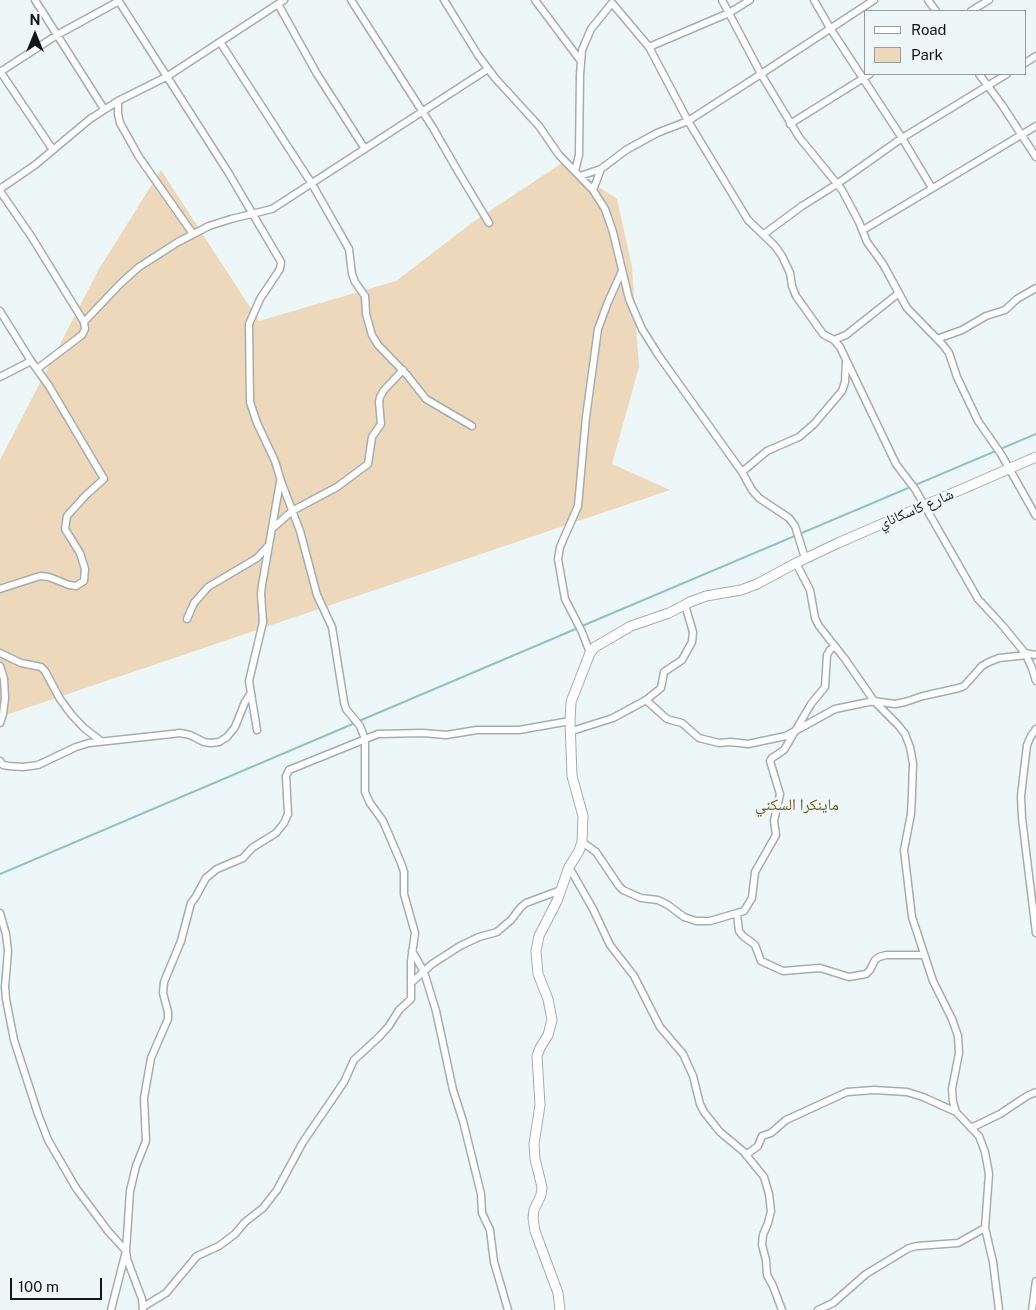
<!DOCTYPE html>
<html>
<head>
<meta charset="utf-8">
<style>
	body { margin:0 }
	#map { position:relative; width:1036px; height:1310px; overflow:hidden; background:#edf7f8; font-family:"Public Sans",sans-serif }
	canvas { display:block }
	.legend { position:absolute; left:864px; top:10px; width:162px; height:65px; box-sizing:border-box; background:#edf7f8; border:1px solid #959d9e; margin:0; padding:6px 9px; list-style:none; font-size:15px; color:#121616 }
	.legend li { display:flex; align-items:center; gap:10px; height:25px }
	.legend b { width:25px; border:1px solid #959d9e }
	.north { position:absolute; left:10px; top:10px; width:50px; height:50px; -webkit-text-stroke:4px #edf7f8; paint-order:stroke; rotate:0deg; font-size:14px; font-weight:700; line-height:20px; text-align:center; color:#121616 }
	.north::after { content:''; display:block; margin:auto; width:18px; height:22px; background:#121616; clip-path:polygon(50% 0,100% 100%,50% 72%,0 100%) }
	.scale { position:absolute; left:10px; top:1278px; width:92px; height:22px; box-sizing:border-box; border:2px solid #121616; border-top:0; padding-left:6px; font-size:15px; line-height:18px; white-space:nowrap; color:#121616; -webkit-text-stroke:4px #edf7f8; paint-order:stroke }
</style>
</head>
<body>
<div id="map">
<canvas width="1036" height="1310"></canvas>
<ul class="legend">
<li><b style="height:6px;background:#fff"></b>Road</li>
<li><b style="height:14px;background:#edd8bb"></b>Park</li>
</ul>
<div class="north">N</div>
<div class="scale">100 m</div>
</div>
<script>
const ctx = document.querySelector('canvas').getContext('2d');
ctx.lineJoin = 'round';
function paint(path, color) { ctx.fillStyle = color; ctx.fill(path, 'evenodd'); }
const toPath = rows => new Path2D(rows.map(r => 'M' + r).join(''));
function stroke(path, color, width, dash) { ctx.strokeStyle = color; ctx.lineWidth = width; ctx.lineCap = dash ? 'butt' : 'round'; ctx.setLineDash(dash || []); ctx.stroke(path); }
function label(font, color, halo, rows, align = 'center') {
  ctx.font = font + ' "Public Sans","Noto Naskh Arabic",sans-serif'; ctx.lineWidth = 5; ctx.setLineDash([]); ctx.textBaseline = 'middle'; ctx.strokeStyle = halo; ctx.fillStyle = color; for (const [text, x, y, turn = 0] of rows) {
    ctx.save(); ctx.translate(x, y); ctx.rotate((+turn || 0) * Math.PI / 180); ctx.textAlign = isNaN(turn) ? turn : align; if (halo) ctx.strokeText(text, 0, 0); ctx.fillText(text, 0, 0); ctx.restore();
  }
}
paint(toPath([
	[562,163,617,199,632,267,639,367,612,464,670,490,0,717,0,460,99,269,161,170,259,321,396,281,473,222]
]), '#edd8bb');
stroke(toPath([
	[582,626,1036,434],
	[359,721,578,628],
	[0,874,355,723]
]), '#8fc2c6', 2);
const street = toPath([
	[35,0,104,109],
	[118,0,228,172,281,262,280,269,260,299,249,324,250,402,257,423,275,461,281,481,300,531,317,595,332,627,344,702,346,709,360,726,365,739,365,792,370,803,383,821,401,863,404,872,404,894,415,933,411,961,411,999,399,1010,389,1026,379,1037,354,1060,344,1082,303,1142,277,1190,263,1208,245,1222,235,1234,219,1246,197,1256,166,1293,143,1307],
	[351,0,433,128,459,173,489,223],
	[444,0,478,55,495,78,539,126,559,155,593,190,605,209,613,232,629,299,642,329,659,356,742,472,752,490,759,498,789,518,795,526,805,558],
	[535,0,580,60],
	[814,0,830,28,902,138,932,188],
	[874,0,761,74,799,137,842,190,859,222,867,242,883,264,907,308,943,345,949,353,957,377,978,421,1001,454,1036,516],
	[928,0,936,11],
	[278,4,317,74,365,149],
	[971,11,989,0],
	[220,42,312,184,349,249,352,274,355,282,365,296,366,314,372,335,378,345,407,375,426,399,472,426],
	[649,47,729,13,750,0],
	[1025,63,1036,56],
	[0,71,53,150],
	[0,72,57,35,119,1],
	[979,74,1002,105,1036,157],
	[118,101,118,114,120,123,139,157,193,234],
	[790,124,870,74],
	[575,171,579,155,580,75,582,50,591,29,612,3,649,47,688,121,761,74,722,0],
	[580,176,601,169,626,150,657,133,688,121,748,220,775,246,782,256,790,273,792,286,796,296,823,334,834,340,840,347,896,464,915,489,978,599,1002,625,1025,653,1032,668,1036,681],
	[0,189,35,165,90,119,118,101,168,76,284,0],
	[593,190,601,169],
	[0,191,31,236,84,322,85,329,82,335,37,369],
	[863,230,1036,126],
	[764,234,802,206,837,184,902,138,1007,74],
	[0,311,31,361,49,386,104,479,86,495,67,516,65,529,80,553,85,569,84,581,76,586,69,585,49,577,40,576,0,589],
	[84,322,120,284,139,267,178,242,209,226,231,219,272,209,488,69],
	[937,339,962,330,986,316,1005,310,1017,299,1036,288],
	[834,340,846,335,899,293],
	[0,377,31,361],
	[742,472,767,451,799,437,814,424,842,391,845,382,846,361],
	[273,528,292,511,337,487,368,464,372,437,381,424,379,402,380,397,384,390,403,370],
	[796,563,810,590,815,618,819,626,845,659,874,701,898,725,905,734,910,747,913,763,912,794,911,814,904,850,912,917,933,981,952,1019,958,1036,959,1053,952,1089,953,1102,956,1112,979,1136,985,1152,989,1174,985,1228,993,1262,999,1310],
	[187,619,194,603,208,587,257,558,269,545],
	[0,653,21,663,41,667,45,671,60,699,71,714,84,728,101,741],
	[590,653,582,632,565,599,558,559,560,547,578,506,586,417,598,329,608,302,622,271],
	[1025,653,1036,655],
	[0,666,4,679,5,698,3,714,0,723],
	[646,700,667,719,682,723,699,738,719,743,731,742,748,744,786,736,835,709,874,701,895,704,905,702,923,696,959,688,964,686,982,666,989,662,999,658,1027,655],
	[1036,729,1031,736,1027,745,1021,796,1022,818,1036,933],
	[257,730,249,681,263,622,261,594,262,585,280,482],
	[572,731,613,718,646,700,661,688,664,672,682,660,692,642,693,632,685,605],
	[0,761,3,765,9,766,23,767,38,765,76,747,89,743,172,734,180,733,190,735,204,742,211,743,219,742,227,737,235,727,245,702,251,693],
	[582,842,596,852,619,886,623,890,641,898,658,900,668,905,684,917,696,921,710,921,744,911,752,898,755,872,776,835,774,821,780,794,770,761,772,758,784,750,811,704,825,687,827,655,830,650,835,646],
	[569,867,593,909,610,945,634,976,660,1027,683,1054,693,1076,700,1104,704,1112,720,1132,744,1152,764,1177,769,1194,771,1211,768,1223,763,1235,762,1245,766,1260,767,1275,773,1286,782,1310],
	[0,913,6,934,8,951,5,987,6,999,14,1040,38,1114,48,1140,76,1188,108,1231,126,1251,111,1310],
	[737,914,739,931,743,936,755,945,761,961,783,971,820,968,849,977,866,974,870,970,875,960,879,957,886,955,924,955],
	[412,951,424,972,436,1011,453,1090,463,1121,481,1194,482,1213,490,1230,494,1262,508,1310],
	[411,983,432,964,460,946,479,937,497,932,511,920,521,907,526,903,561,890],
	[971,1128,1000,1114,1027,1096,1036,1092],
	[746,1155,758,1146,762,1136,771,1133,786,1120,847,1092,874,1090,907,1092,923,1097,956,1112],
	[143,1310,142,1299,127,1259,126,1251,130,1191,136,1166,146,1141,144,1098,151,1058,168,1019,168,1012,163,993,164,982,181,941,191,903,195,898,206,878,217,869,243,858,252,848,276,833,284,823,288,814,286,776,289,770,378,734,423,733,446,735,477,730,519,730,570,721],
	[818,1310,833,1303,866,1274,909,1248,917,1246,958,1243,985,1228],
	[1032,1310,1036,1281]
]);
const secondary = toPath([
	[560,1310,558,1293,535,1231,533,1218,534,1210,541,1195,542,1187,535,1159,534,1144,540,1105,537,1056,540,1048,548,1035,552,1020,548,999,538,974,536,951,539,936,557,901,569,867,579,851,582,842,583,816,572,776,570,721,571,702,590,653,595,647,631,626,669,613,690,602,706,596,741,590,757,584,796,563,838,543,1036,457]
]);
stroke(street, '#a4aeae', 9);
stroke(secondary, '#a4aeae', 11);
stroke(street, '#fff', 6);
stroke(secondary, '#fff', 9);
label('15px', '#121616', '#edf7f8', [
	["شارع كاسكاناي",916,509,-23]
]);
label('16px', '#72511d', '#edf7f8', [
	["ماينكرا السكني",797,805]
]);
</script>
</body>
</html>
